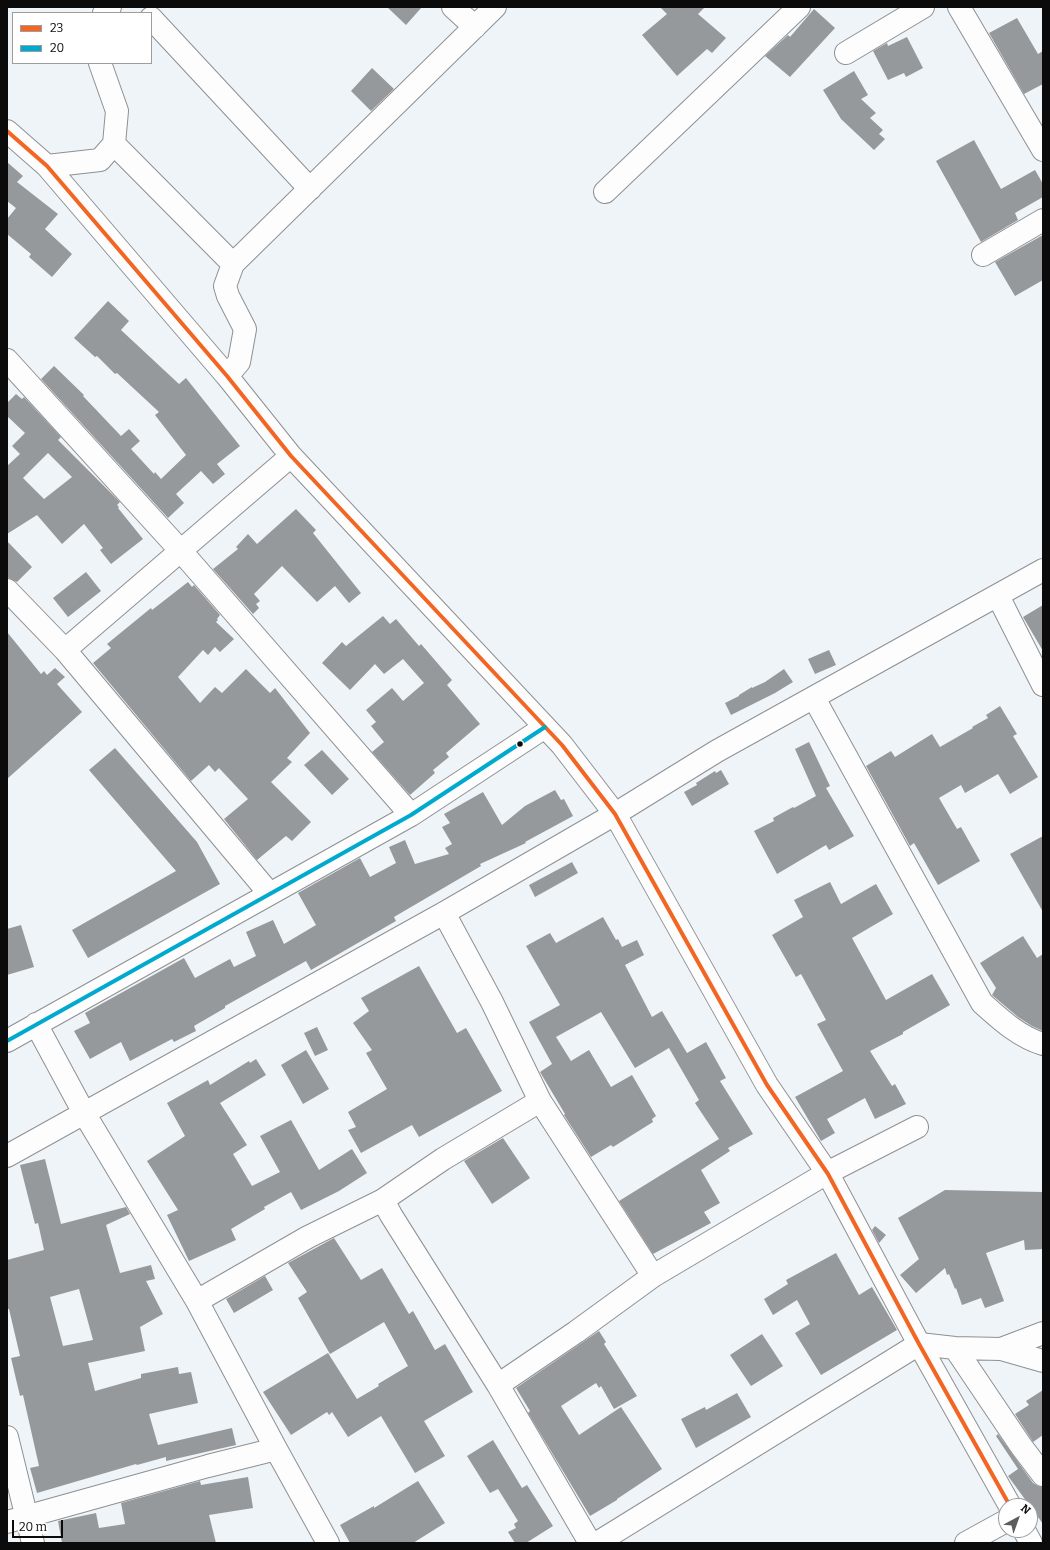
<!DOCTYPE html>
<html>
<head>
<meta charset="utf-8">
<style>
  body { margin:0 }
  #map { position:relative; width:1050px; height:1550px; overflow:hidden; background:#eff4f9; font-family:Bitter,serif }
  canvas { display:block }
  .frame { position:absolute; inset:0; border:8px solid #0b0b0b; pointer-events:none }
  .legend { position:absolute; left:12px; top:12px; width:140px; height:52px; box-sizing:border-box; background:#fff; border:1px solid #9d9d9d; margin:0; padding:5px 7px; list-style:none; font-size:12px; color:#0b0b0b }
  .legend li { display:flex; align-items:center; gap:8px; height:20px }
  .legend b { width:20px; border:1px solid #9d9d9d }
  .north { position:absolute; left:998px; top:1498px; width:40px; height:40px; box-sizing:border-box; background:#fff; border:1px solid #9d9d9d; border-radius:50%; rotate:41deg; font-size:11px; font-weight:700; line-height:16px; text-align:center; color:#0b0b0b }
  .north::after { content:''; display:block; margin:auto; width:14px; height:18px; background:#5b5d5e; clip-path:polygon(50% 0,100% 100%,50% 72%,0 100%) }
  .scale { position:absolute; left:12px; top:1520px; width:51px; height:18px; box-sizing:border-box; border:2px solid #0b0b0b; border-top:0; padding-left:5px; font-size:12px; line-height:14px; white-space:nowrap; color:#0b0b0b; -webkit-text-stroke:3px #fff; paint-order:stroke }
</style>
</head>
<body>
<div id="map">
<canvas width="1050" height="1550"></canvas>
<div class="frame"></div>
<ul class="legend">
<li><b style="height:5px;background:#f26522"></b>23</li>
<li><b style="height:5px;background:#00a9ce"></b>20</li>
</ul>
<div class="north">N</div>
<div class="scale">20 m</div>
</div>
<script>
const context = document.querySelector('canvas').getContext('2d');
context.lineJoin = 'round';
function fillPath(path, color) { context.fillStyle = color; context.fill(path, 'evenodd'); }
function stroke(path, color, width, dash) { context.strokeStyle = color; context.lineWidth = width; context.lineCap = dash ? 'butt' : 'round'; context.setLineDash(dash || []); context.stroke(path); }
fillPath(new Path2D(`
  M387,7h35l-16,18z
  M660,7h45l-7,7 28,24 -14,15 -5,-4 -30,27 -35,-41 25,-21z
  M814,9l21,19 -45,49 -25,-21 23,-21 2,2z
  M1017,18l21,36 5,-3v33l-19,10 -35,-61z
  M907,37l16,31 -17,9 -2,-4 -16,7 -15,-29 14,-8 1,3z
  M372,68l22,21 -23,22 -20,-20z
  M854,71l14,24 -7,4 15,14 -6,5 13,12 -4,4 6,5 -11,11 -33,-31 -18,-29z
  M974,140l27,49 34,-19 8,14v13l-28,16 3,7 -37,22 -45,-81z
  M7,162l16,14 -6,6 41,32 -13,15 27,25 -20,23 -23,-20 2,-3 -24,-20v-15l9,-11 -9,-7z
  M1043,235v45l-28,16 -20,-34z
  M108,301l21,20 -8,9 58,54 7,-6 54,68 -23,18 8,10 -12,10 -12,-13 -25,23 8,9 -16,15 -127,-139 13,-13 30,29 -1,1 38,40 8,-7 11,12 -9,8 23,25 1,-2 6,7 25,-24 -31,-40 4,-3 -42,-39 -2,1 -18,-18 -2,1 -21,-19z
  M16,394l6,5 2,-2 37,40 -3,3 62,62 -3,3 2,2 -1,1 25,31 -32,25 -11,-14 3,-2 -19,-24 -22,20 -25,-29 -30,19v-68l13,-12 -8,-8 13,-13 -18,-17v-13zM48,453l24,24 -28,22 -21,-21z
  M296,509l20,21 -3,3 48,60 -12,10 -14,-17 -18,16 -35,-36 -28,28 6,7 -4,3 3,4 -6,6 -40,-45 25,-20 -2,-2 12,-13 9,10z
  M7,541l25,26 -15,15 -10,-5z
  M86,572l15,19 -33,26 -15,-19z
  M188,582l4,5 2,-2 26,30 -3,4 1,1 -2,2 18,17 -14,13 -5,-5 -7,8 -5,-5 -25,27 22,26 15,-16 7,6 24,-24 24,24 5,-5 35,45 -23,25 5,4 -21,20 40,40 -19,19 -6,-5 -29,24 -33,-41 24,-20 -29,-31 -4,4 -6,-7 -18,16 -98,-118 18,-15 -4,-4 44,-36 1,2z
  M1043,605v46l-20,-34z
  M383,616l7,8 6,-5 23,27 2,-2 31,36 -5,5 33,39 -34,29 3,4 -16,13 2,3 -25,22 -38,-43 12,-10 -13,-16 5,-4 -10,-12 26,-22 11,13 21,-18 -21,-24 -19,15 -9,-10 -25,26 -28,-27 20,-21 4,4z
  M7,632l34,42 3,-3 3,4 8,-7 10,9 -8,7 25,28 -75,67z
  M829,650l7,15 -21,9 -7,-15z
  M784,669l9,13 -18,11 -44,22 -6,-12 14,-7v-1l13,-8v1l13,-6z
  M1000,706l17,28 -4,2 25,41 -28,17 -12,-20 -33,19 -4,-8 -22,13 18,31 4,-2 19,34 -42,24 -24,-42 -4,3 -44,-80 25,-15 4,6 37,-23 8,13 33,-19 -1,-1 16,-9 -2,-3z
  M809,742l21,44 -4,2 28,48 -25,14 -3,-5 -49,29 -23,-43 20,-10 -1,-3 20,-11 1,1 22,-12 -21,-47z
  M115,748l82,94 23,42 -132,74 -16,-28 104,-59 -87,-101z
  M322,750l27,29 -17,16 -28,-30z
  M721,770l8,14 -37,22 -8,-14 13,-7 -1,-2 19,-12 1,2z
  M555,790l6,10 3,-1 9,17 -48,26 1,1 -46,21 1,2 -87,51 2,4 -85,49 -5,-9 -81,45v2l-31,18 2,5 -22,11 -2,-3 -42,22 -9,-19 -31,17 -16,-28 16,-8 -5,-10 99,-55 11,20 35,-19 4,8 22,-11 -10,-24 27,-12 11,24 32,-19 -18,-32 62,-35 10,19 26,-14 -7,-16 16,-7 10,24 34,-10 -4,-6 7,-4 -10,-17 8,-4 -6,-9 39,-22 19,33 23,-19z
  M1043,836v76l-33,-58z
  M572,862l6,11 -43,24 -6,-12z
  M830,882l11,22 35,-20 17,30 -41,24 34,62 46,-26 18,31 -47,27v2l-33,17 22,35 3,-2 11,20 -31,15 -10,-21 -38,21 8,14 -14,8 -26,-44 48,-26 -26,-47 9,-4 -25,-46 -5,3 -24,-42 31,-18 -9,-17z
  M603,917l13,23 2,-1 4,8 15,-7 7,15 -19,10 27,52 10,-6 25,42 19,-11 20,36 -6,3 33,53 -25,14 2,3 -29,19 19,33 -16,9 7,11 -58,31 -34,-53 100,-62 -24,-36 4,-3 -30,-52 -34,20 -34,-56 -45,25 15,24 18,-11 22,37 21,-12 24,41 -4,3 1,3 -40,25 -2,-2 -20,12 -27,-42 1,-1 -25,-42 12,-8 -23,-42 31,-17 -34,-59 24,-13 6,10z
  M21,925l13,42 -27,8v-46z
  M1023,936l14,22 6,-4v77l-11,-5 -14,-9 -26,-22 4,-7 -16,-25z
  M419,966l38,67 9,-5 36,63 -83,46 -7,-12 -51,28 -13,-23 8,-3 -8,-15 39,-23 -21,-36 6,-3 -19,-27 16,-12 -8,-13z
  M317,1027l11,23 -13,6 -11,-23z
  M306,1050l23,39 -26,15 -22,-39z
  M256,1059l10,16 -46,28 27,42 -14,9 19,32 28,-14 -20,-36 31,-16 28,50 33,-21 15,24 -28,18 -38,19 -10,-18 -27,15 1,2 -34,20 5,11 -47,21 -22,-46 11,-5 -31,-49 38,-25 -18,-33 41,-23 2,5 39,-24 1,2z
  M503,1138l27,40 -38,26 -28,-43z
  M45,1159l16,65 65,-17 4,7 -24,11 14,48 31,-8 4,14 -9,2 17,33 -23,13 5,24 -57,12 7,28 46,-13v-4l37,-7 1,7 12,-2 7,31 -49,11 9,31 74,-17 4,17 -70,16v-4l-29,8 -1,-1 -99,29 -7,-25 9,-2 -16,-71 -3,1 -9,-38 9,-2 -11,-47h-2v-49l37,-10 -6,-27 -3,1 -15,-59zM79,1289l14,51 -30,6 -13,-49z
  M945,1190l98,2v57l-18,1 -1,-10 -38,13 18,48 -19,7 -4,-10 -19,7 -6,-17 -1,1 -6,-15 -2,1 -2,-7 -29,25 -16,-18 19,-16 -21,-41z
  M875,1226l11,9 -7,8 -7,-13z
  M334,1238l27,42 21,-12 27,46 4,-3 22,39 10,-6 28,48 -49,29 21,35 -30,17 -34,-57 -33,21 -16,-25 -3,3 -2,-3 -36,23 -28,-43 65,-39 29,46 22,-13 -1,-2 30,-18 -24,-44 -54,32 -32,-56 9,-6 -19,-29z
  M836,1253l23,42 13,-8 25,43 -76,45 -26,-42 15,-9 -13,-24 -24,15 -9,-16 24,-15 -2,-4z
  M265,1276l8,14 -39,23 -8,-14z
  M599,1331l7,11 -2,2 33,52 -23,13 -13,-23 -2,2 -3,-5 -35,23 18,29 42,-28 41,62 -45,30v1l-27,16 -62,-103 2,-2 -14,-23z
  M762,1334l21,32 -32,20 -21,-31z
  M1043,1390v45l-10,7 -18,-28 14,-9 -3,-4z
  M737,1393l14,24 -55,31 -15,-29 24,-12 1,3z
  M998,1434l35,49 5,3 5,1v37l-35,-48 10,-7 -22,-33z
  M493,1440l29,48 5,-3 26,41 -27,17h-11l-7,-11 8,-4 -2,-4 4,-3 -20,-32 -8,4 -23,-37z
  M248,1477l5,31 -44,7 7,28h-154l-4,-22 38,-8 3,15 26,-4 -4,-21 79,-22 1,4z
  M418,1481l27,42 -32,20h-63l-10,-18 34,-19v2z`), '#95999c');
const minor = new Path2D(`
  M453,7l22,20
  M959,7l84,143
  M104,13l6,-6
  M151,18l159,171
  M846,53l77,-46
  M7,131l40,35 180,210 64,80 271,289 53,69 152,271 61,89 91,170 91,162
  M114,144l119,120
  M47,166l53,-6 14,-16 3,-33 -17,-48
  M605,192l194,-185
  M983,255l60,-35
  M7,360l173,190 231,265
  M227,376l12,-14 6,-33 -17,-33 -3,-10 8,-22 262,-257
  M7,590l58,60 204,243
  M998,596l45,89
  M65,650l226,-194
  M814,698l168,305c18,16 37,34 61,41
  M444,913l48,89 48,99 113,175
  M36,1024l48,89 113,188 79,148 52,94
  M7,1041l404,-226 134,-88
  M7,1156l437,-243 171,-99 102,-63 326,-181
  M383,1200l8,15 107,170 92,158
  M197,1301l111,-64 75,-37 60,-41 97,-58
  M955,1348l66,98 22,29
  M1001,1349l42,-16
  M498,1385l78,-53 77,-56 174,-103 90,-46
  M7,1437l26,106
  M7,1522l201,-56 68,-17
  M1024,1530l7,13
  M597,1543l322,-199 36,4 46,1 42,12
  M966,1543l40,-22`);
stroke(minor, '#8e9092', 24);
stroke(minor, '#fdfdfe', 22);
stroke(new Path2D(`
  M7,131l40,35 180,210 64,80 271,289 53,69 152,271 61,89 91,170 91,162`), '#f26522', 4);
stroke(new Path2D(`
  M7,1041l404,-226 134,-88`), '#00a9ce', 4);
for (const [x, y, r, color] of [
  [520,744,3.5,"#0b0b0b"]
]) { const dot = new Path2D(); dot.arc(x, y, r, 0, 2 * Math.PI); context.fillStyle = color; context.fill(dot); stroke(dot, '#fff', 1.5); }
</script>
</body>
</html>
